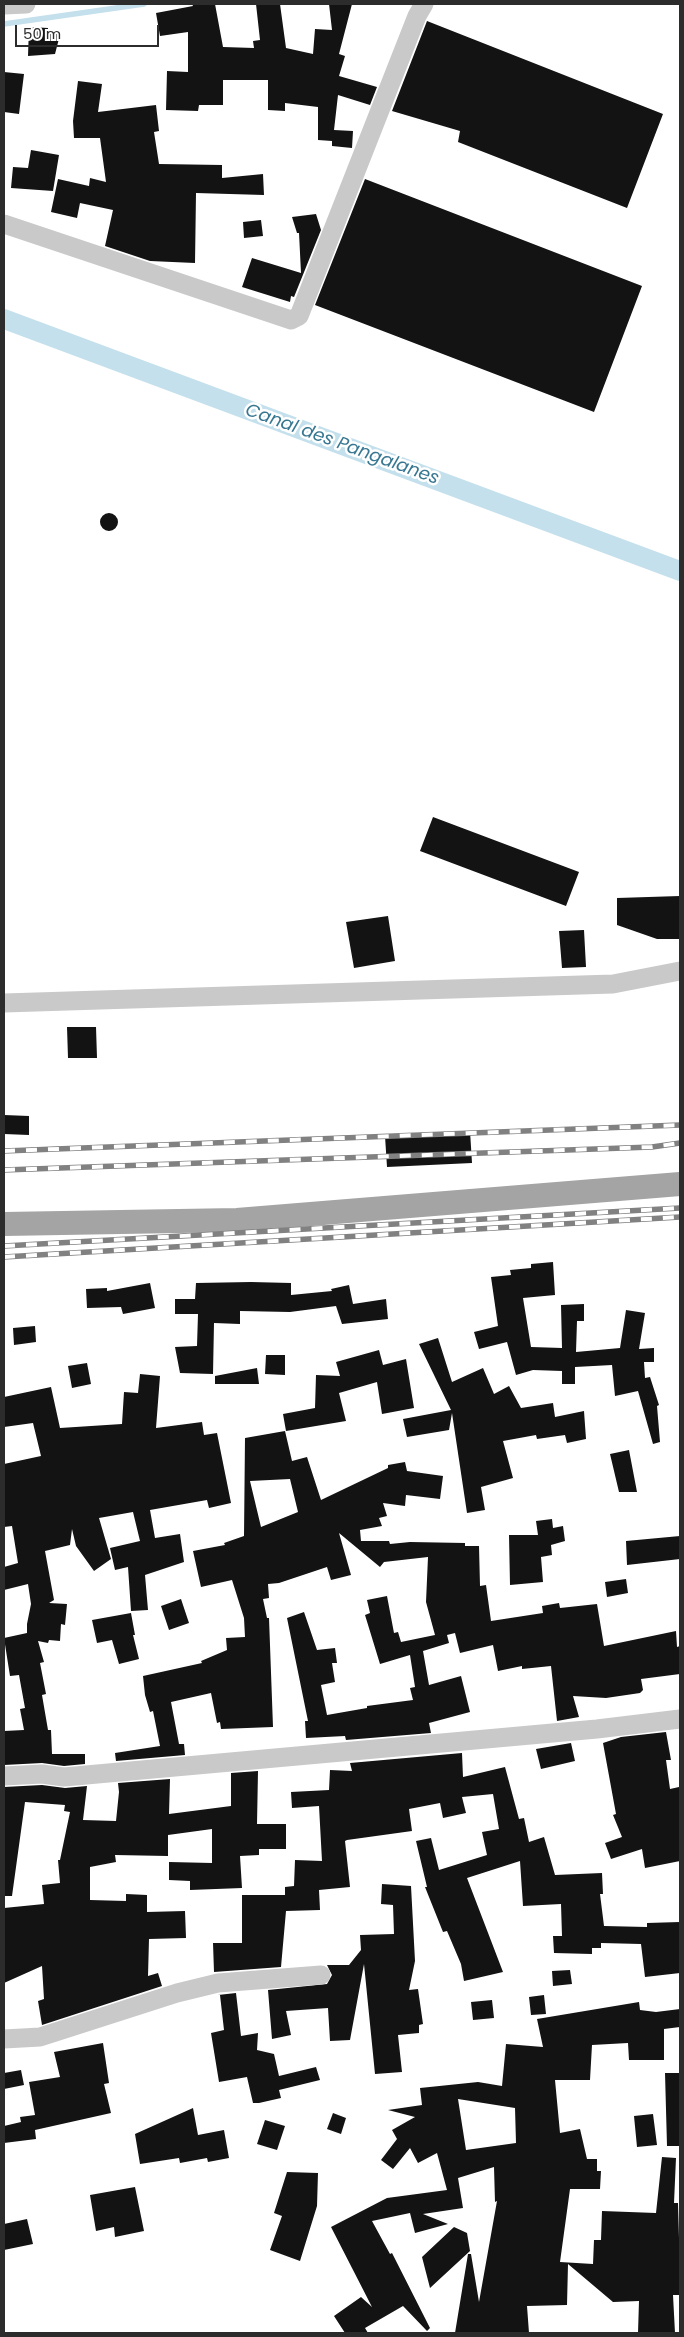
<!DOCTYPE html>
<html>
<head>
<meta charset="utf-8">
<style>
  body { margin:0 }
  #map { position:relative; width:684px; height:2337px; overflow:hidden; background:#fff; font-family:Poppins,sans-serif }
  canvas { display:block }
  .frame { position:absolute; inset:0; border:5px solid #2c2c2c; pointer-events:none }
  .scale { position:absolute; left:15px; top:25px; width:144px; height:22px; box-sizing:border-box; border:2px solid #2c2c2c; border-top:0; padding-left:6px; font-size:15px; line-height:18px; white-space:nowrap; color:#2c2c2c; -webkit-text-stroke:4px #fff; paint-order:stroke }
</style>
</head>
<body>
<div id="map">
<canvas width="684" height="2337"></canvas>
<div class="frame"></div>
<div class="scale">50 m</div>
</div>
<script>
const context = document.querySelector('canvas').getContext('2d');
context.lineJoin = 'round';
function stroke(path, color, width, dash) { context.strokeStyle = color; context.lineWidth = width; context.lineCap = dash ? 'butt' : 'round'; context.setLineDash(dash || []); context.stroke(path); }
function fillPath(path, color) { context.fillStyle = color; context.fill(path, 'evenodd'); }
function drawText(font, color, halo, rows, align = 'center') {
  context.font = font + ' Poppins,sans-serif'; context.lineWidth = 5; context.setLineDash([]); context.textBaseline = 'middle'; context.strokeStyle = halo; context.fillStyle = color; for (const [text, x, y, turn = 0] of rows) {
    context.save(); context.translate(x, y); context.rotate((+turn || 0) * Math.PI / 180); context.textAlign = isNaN(turn) ? turn : align; if (halo) context.strokeText(text, 0, 0); context.fillText(text, 0, 0); context.restore();
  }
}
stroke(new Path2D(`
  M4,24l140,-20`), '#c4e0ec', 5.5);
stroke(new Path2D(`
  M4,319l676,252`), '#c4e0ec', 20);
fillPath(new Path2D(`
  M192,4h23l8,43 31,1 -1,-7 7,-1 -4,-36h24l6,44 27,6 2,-25 17,1 -3,-26h23l-13,50 6,2 -6,20 38,11 -7,18 -32,-10 -4,35 19,1 -1,17 -20,-2v-5l-14,-1v-33l-33,-4v8l-17,-1v-30h-45v25h-24l-1,6 -32,-1 1,-39 21,1v-40l-28,4 -4,-23 37,-7z
  M427,21l236,93 -36,94 -169,-66 2,-11 -68,-20z
  M29,27l19,1v4l13,-1 -6,23 -27,2z
  M4,72l20,2 -5,40 -15,-2z
  M78,81l24,3 -4,28 58,-7 3,26 -5,1 5,32 63,1v13l41,-4 1,21 -68,-2 -1,70 -45,-2 -45,-15 8,-36 -33,-7 -3,15 -26,-6 7,-33 31,7 1,-8 16,4 -6,-44h-26l-1,-17z
  M31,150l28,5 -6,36 -42,-3 2,-21 15,1z
  M365,179l277,107 -48,126 -279,-107z
  M316,214l5,16 -27,67 -3,-1 -1,6 -48,-15 10,-29 49,15 -2,-40h-2l-5,-16z
  M261,220l2,16 -19,2 -1,-16z
  M100 522a9 9 0 1 1 18 0a9 9 0 1 1-18 0Z
  M433,817l146,55 -13,34 -146,-55z
  M680,896v43h-23l-40,-14v-27z
  M388,916l7,45 -41,7 -8,-46z
  M584,930l2,37 -24,1 -3,-37z
  M67,1027h29l1,31h-29z
  M4,1115l25,1v19l-25,-1z
  M470,1131l2,32 -85,4 -2,-31z
  M553,1262l2,33 -32,3 8,49 31,1 -1,-43 23,-1v17h-7l-1,31 44,-4 6,-38 19,3 -6,36 15,-1v14h-10l1,16 5,-1 9,28 -2,1 3,36 -7,2 -15,-53 -23,5 -3,-31 -37,2v17h-13v-13l-29,-1 -17,5 -9,-33 -28,7 -5,-17 24,-6 -7,-49 20,-2 -1,-5 21,-2v-4z
  M251,1282l40,1v12l41,-4 -1,-2 18,-4 4,19 33,-5 2,20 -46,5 -6,-18 -46,6 -50,-1v13l-26,-1 -1,51 -33,-1 -5,-26 22,-1 1,-32h-23v-15h20l1,-16z
  M150,1283l5,25 -32,6 -2,-7 -34,1 -1,-19 21,-1v3z
  M35,1326l1,16 -22,3 -1,-17z
  M438,1338l14,44 31,-14 11,26 15,-8 12,22 32,-5 2,14 29,-6 2,28 -19,4 -2,-8 -28,4 -1,-4 -33,6 10,37 -32,9 4,23 -18,3 -15,-100 -3,17 -42,7 -4,-18 48,-9 -32,-66z
  M379,1350l4,15 23,-6 8,49 -32,6 -5,-32 -38,11 7,28 -60,10 -3,-17 32,-6 1,-33 24,1 -4,-14z
  M266,1355h19v20l-20,-1z
  M87,1363l4,21 -19,4 -4,-22z
  M257,1368l2,16h-44v-8z
  M140,1374l20,2 -4,52 46,-6 2,13 13,-2 14,70 -22,5 -2,-8 -57,10 5,28 25,-4 4,28 -39,13 3,35 -17,1 -3,-44 -13,3 -5,-22 30,-7 -7,-29 -34,6 12,41 -17,12 -18,-25 -4,-17 -2,16 -25,6 9,49 -5,3 18,1 -2,21 -4,-1 -1,17 -11,-1 -1,3 -10,-2 6,21 -4,1 6,31 -4,1 6,35h3l1,24h33v10l-21,2 -22,-3 -38,2v-34l20,-1 -4,-21 5,-1 -6,-33 -9,1 -6,-38 23,-5v-9l4,-20 -3,-20 -24,6v-23l14,-4 -6,-37 -8,1v-63l37,-8 -8,-33 -29,4v-30l47,-10 9,41 62,-4 2,-32 14,1z
  M285,1431l7,30 15,-4 14,43 67,-32v-3l17,-3 2,9 36,5 -3,23 -34,-4 -1,11 -22,-3 4,13 -8,2 3,8 -22,4 1,11h28l1,3 20,-2 55,1v3h14l1,40 6,-1 5,36 52,-8 -1,-7 17,-3 1,5 37,-4 7,42 72,-15 1,16 3,-1v28l-39,5 2,11 -3,3 -34,5 -33,-2 6,21 -22,4 -6,-55 -29,3v-3l-24,5 -5,-26 -33,8 -5,-20 -8,2 2,8 -26,8 6,34 32,-9 9,36 -41,11 2,10 -85,7 -1,-4 -39,2 -1,-17h3l-21,-103 17,-6 13,38 18,-2 2,15h-5l3,19 -14,3 6,30 40,-7v-2l46,-6 -3,-12 5,-1 -5,-32 -30,9 -15,-49 5,-2 -3,-13 20,-4 7,37 4,-1 3,10 34,-7 -9,-33 2,-45 -44,5 -4,5 -41,-34 12,42 -20,5 -4,-13 -48,16 -11,1 1,14 -6,1 4,19h2l4,109 -52,2 -1,-7 -3,1 -6,-30 -40,9 8,42h5l1,11 -69,6 -1,-8 45,-7 -7,-35 -3,1 -5,-17 -2,-19 59,-13 -1,-2 26,-11 -1,-12 19,-1 -1,-19 -12,-38 -31,7 -8,-36 32,-6 -1,-2 20,-7 1,-98zM290,1479l8,33 -37,15 -11,-46z
  M629,1450l8,42h-18l-9,-38z
  M552,1519l1,9 10,-2 2,15 -14,4 1,10 -11,2 2,25 -33,3 -1,-50h29l-2,-14z
  M680,1536v23l-53,6 -1,-24z
  M626,1579l2,14 -21,4 -2,-15z
  M181,1599l8,24 -20,7 -8,-24z
  M131,1613l4,22h-2l6,24 -20,5 -7,-24 -15,3 -5,-23z
  M666,1732l5,28h-5l4,29 9,-2 1,10v64l-35,7 -3,-19 -31,10 -6,-16 17,-6 -9,-22 3,-1 -13,-71 18,-6z
  M571,1743l4,18 -34,8 -5,-20z
  M462,1753l1,24 42,-10 14,52 5,-1 5,24 15,-5 11,38 47,-2 1,21h-3l4,32 43,1v-4l33,-1v51l-35,4 -4,-33 -40,-1v5h-9v6l-38,-1 -1,-17h9l-1,-32 -38,2 -3,-45 -53,17 36,94 -39,9 -3,-17 -14,-33 -4,1 -18,-45h2l-11,-46 15,-3 8,32 48,-15 -5,-23 17,-3 -6,-35 -31,3 4,16 -23,5 -3,-15 -31,6 3,22 -65,9 -2,1 5,46 -31,3 1,20 -34,1 -5,56 -67,5 -1,-29h29v-48h43v-8l9,-1 1,-26 27,1 -3,-55 -27,2 -1,-16 38,-2 1,-20 22,1 -2,-8z
  M258,1771l-1,53h29v25h-27v6l-19,1 2,32 -52,2v-9l-21,-1v-18l43,1v-34l-44,6v21l-53,-1 1,7 -26,5v33l36,1v-7l21,1v17l38,-1 1,27 -37,1 -1,37 10,-3 4,13 -120,39 -4,-24 6,-2 -2,-33 -38,17v-75l40,-4 -2,-19 18,-2 -2,-23h2l10,-48 -6,-1 1,-6 -40,-3 -13,94h-8v-109l38,-2 23,3 22,-2 -4,34 33,1 3,-29 -1,-9 52,-4 -1,35 62,-8v-33z
  M382,1884l29,2 4,75 -6,29 9,-1 5,35 -4,1v8l-21,2 4,37 -27,2 -11,-110 -14,76 -20,1 -2,-33 -42,3 5,24 -19,4 -4,-49 59,-6 5,-9 -5,-10h22l12,-15 -1,-15 34,-1 -1,-29 -12,-1z
  M570,1970l2,14 -19,2 -1,-15z
  M236,1993l5,43 17,-3 -1,17 17,4 5,22 37,-9 4,13 -41,10 2,8 -22,5h-6l-6,-26 -28,5 -8,-49 13,-3 -4,-35h-2z
  M544,1995l2,19 -15,1 -2,-18z
  M492,2000l2,18 -21,2 -2,-18z
  M639,2002l1,8 16,2 24,-3v18l-16,2v31h-35l-1,-17 -36,2 -2,35h-35l5,53 20,-4 7,30h10v12h4l-1,18h-30l-10,73 33,2 1,-24h7l1,-29 54,2 6,-56 14,1 -2,45h4l2,70 -1,22h-6l2,38h-37l1,-32 -26,1 -45,-38 -1,41 -40,1 2,27h-74l13,-79h3l8,48 18,-101 -2,1 -1,-35 -36,11 5,30 -40,6 25,10 -33,9 -5,-20 -38,8 18,33 2,-1 38,75 -3,3 -24,-25 -38,22 3,5h-23l-11,-17 27,-19 11,10 -41,-80 56,-29 60,-8 -10,-37 -19,10 -8,-15 -17,21 -12,-9 16,-21 -5,-9 23,-13 -27,-7 34,-5 -2,-17 58,-6 24,4 4,-42 37,3 -6,-28zM458,2099l57,9 1,35 -50,7z
  M103,2043l6,40 -5,1 7,29 -76,17 1,9 -32,4v-17l17,-4 -1,-5 15,-2 -6,-33 31,-5 -6,-25z
  M21,2070l3,15 -20,4v-16z
  M665,2073h15v73h-13z
  M193,2108l5,27 26,-5 5,28 -21,4 -1,-4 -27,5 -1,-5 -39,6 -5,-30z
  M333,2113l13,5 -5,16 -14,-5z
  M653,2114l4,31 -20,2 -3,-31z
  M265,2120l20,6 -8,24 -20,-6z
  M287,2172l31,1 -1,33 -17,55 -30,-11 12,-34 -8,-3z
  M135,2187l9,44 -29,6 -1,-10 -18,4 -6,-36z
  M27,2219l6,25 -29,6v-26z
  M454,2227l13,6 3,18 -40,37 -8,-31z`), '#131313');
stroke(new Path2D(`
  M4,5l22,-1
  M4,224l287,96 8,-4 118,-300 7,-12
  M4,1003l609,-19 67,-13
  M4,1776l38,-2 22,3 533,-48 83,-10
  M4,2039l36,-2 137,-44 41,-10 103,-8`), '#c9c9c9', 19);
stroke(new Path2D(`
  M4,1224l233,-4 443,-36`), '#a4a4a4', 24);
const rail = new Path2D(`
  M4,1151l676,-26
  M4,1170l648,-23 28,-4
  M4,1246l676,-38
  M4,1257l676,-40`);
stroke(rail, '#818181', 5.5);
stroke(rail, '#fff', 4, [11]);
drawText('italic 18px', '#387791', '#fff', [
  ["Canal des Pangalanes",342,445,20]
]);
</script>
</body>
</html>
